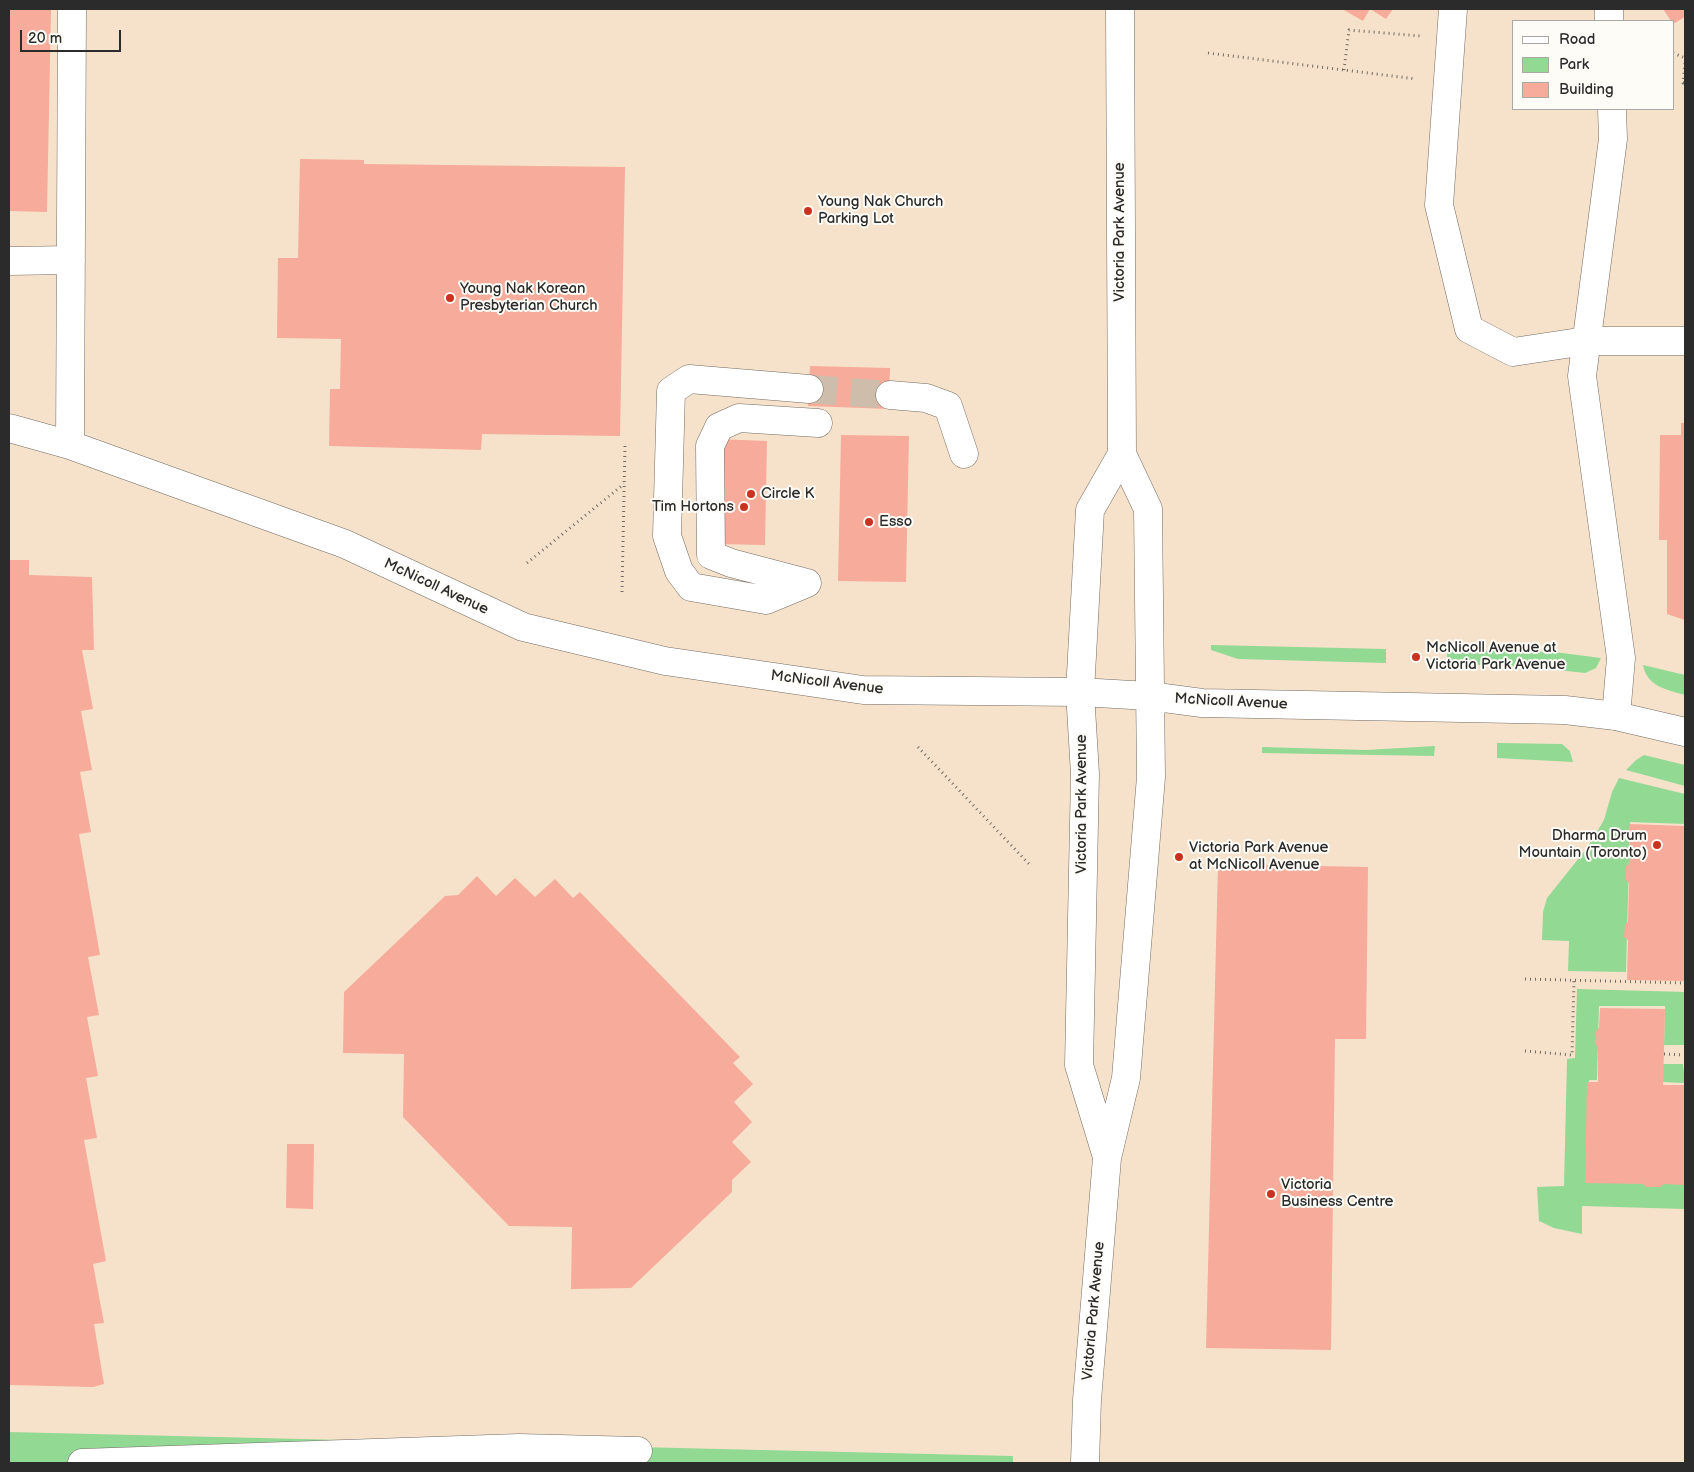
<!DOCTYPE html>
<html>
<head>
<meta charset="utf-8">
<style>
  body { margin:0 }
  #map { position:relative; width:1694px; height:1472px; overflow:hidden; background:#f6e2ca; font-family:"Balsamiq Sans",sans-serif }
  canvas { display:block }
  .frame { position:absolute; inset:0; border:10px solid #2b2b2b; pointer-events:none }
  .legend { position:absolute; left:1512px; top:20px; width:162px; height:90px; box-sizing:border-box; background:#fdfcf7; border:1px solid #a9a8a5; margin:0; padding:6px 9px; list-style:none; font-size:15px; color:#2b2b2b }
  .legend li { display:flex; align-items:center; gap:10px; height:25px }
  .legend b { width:25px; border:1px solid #a9a8a5 }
  .scale { position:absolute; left:20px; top:30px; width:101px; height:22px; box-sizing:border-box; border:2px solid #2b2b2b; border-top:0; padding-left:6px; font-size:15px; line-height:18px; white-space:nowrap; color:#2b2b2b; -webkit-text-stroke:4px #fdfcf7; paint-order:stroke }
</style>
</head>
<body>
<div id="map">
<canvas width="1694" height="1472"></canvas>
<div class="frame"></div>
<ul class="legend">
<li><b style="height:6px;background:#fff"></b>Road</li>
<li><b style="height:14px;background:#92d994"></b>Park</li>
<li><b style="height:14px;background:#f7ab9b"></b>Building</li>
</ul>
<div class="scale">20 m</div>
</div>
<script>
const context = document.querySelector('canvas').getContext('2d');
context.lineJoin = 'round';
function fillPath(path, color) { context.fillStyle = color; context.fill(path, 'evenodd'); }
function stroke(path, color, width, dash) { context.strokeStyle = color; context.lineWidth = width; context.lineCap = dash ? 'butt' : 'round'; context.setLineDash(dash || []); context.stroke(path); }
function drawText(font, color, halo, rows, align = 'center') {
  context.font = font + ' "Balsamiq Sans",sans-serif'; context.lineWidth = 4; context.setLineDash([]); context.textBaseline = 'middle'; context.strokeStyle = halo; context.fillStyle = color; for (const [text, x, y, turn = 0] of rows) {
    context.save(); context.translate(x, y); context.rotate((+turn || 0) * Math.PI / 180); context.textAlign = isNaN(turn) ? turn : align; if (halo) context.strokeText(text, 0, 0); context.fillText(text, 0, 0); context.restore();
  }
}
fillPath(new Path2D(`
  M1211,645l175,4v14l-148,-4 -27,-9z
  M1447,650l107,2 47,6 -5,10 -11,5 -63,-7 -75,-2z
  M1643,665l42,10v20c-17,-5 -38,-8 -42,-30z
  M1497,743l65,1 8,7 3,11 -76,-4z
  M1435,746l-1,10 -172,-3v-6l104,3z
  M1644,755l41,10v21l-59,-16 10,-10z
  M1619,778l66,16v30l-55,-2 -4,150 -58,-1 1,-30 -27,-1 1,-28 4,-14 40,-50 17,-28 8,-28z
  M1577,989l108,3 -1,53h-20l1,-39h-66l-2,74h-8l-2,99 97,2 1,-21v49l-103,-3v28l-28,-6 -15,-7 -2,-34 27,-1 3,-127 8,-1z
  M1663,1064h20l2,19 -22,-1z
  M9,1432l1004,24v7h-1004z`), '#92d994');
fillPath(new Path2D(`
  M9,9h42l-4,203 -38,-1z
  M1342,9h51l-7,10 -16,-10 -7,12z
  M1663,9h22v8l-12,7z
  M300,159l64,1v4l261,3 -5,269 -138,-2 -1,16 -152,-4 1,-57h10l1,-50 -64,-1 1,-80h20z
  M810,366l80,2 -1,41 -81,-3z
  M1681,423h4v197l-18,-6v-74h-8l1,-105h21z
  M841,435l68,1 -3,146 -68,-1z
  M717,439l50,2 -2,104 -51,-1z
  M9,560h20v15l63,2 2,73h-12l11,59 -12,2 11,59 -12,2 11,60 -12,2 21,121 -12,2 11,58 -12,2 11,59 -12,2 11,60 -13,2 22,121 -13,3 11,59 -10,1 10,60 -11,3 -84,-2z
  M1630,824l55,2v155l-58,-1 1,-40 -4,-3 1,-13 3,-2 1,-39 -4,-4 1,-13 3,-2z
  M1218,864l150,3 -2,172h-31l-4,311 -125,-2z
  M477,876l19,20 19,-18 20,19 20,-18 18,19 7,-6 160,165 -7,6 20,21 -19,18 18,20 -20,20 19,20 -19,18v12l-101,96 -60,1 1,-62 -63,-1 -106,-109 1,-63 -61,-1 1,-61 101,-96 13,-1z
  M1600,1008l65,1 -2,76h22v100l-21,-1 -4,3h-14l-3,-3 -58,-1 2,-101h11v-34l-3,-5 1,-12 3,-3z
  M287,1144h27l-1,65 -27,-1z`), '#f7ab9b');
stroke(new Path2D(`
  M809,389l81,6`), '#cdbdaa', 28, [28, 14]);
const minor = new Path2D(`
  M1453,9l-14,196 30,124 44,23 73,-11h99
  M1609,9v12
  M1612,109l1,30 -31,237 39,282 -5,58
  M9,261l62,-1
  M890,395l36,3 22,8 16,48
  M9,428l61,17 275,99 178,83 142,34 198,29 217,2
  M70,445l2,-436
  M807,583l-41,17 -75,-13 -12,-16 -12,-35 4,-145 18,-12 120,10
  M807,583l-76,-20 -20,-8 -1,-109 9,-19 20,-9 79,5
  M82,1463l437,-15 119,3`);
const major = new Path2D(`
  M1080,692l69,4 53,7 363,7 51,6 69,16
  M1107,1157l-28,-92 6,-291 -5,-82 10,-182 32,-56
  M1085,1463l2,-63 20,-242 19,-80 25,-301 -3,-268 -26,-55 -2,-445`);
stroke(minor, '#726b63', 29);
stroke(major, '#726b63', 29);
stroke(new Path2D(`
  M1208,53l208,26
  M1673,53l12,5
  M1685,63l-2,20h2
  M1344,70l5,-40 71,6
  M527,563l97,-79
  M622,592l3,-146
  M918,747l111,117
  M1525,979l160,4
  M1525,1051l47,4 2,-75
  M1664,1054l21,1`), '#726b63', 3, [1, 4]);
stroke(minor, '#fff', 28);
stroke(major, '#fff', 28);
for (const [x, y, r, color] of [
  [808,211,5,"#c8321e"],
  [450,298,5,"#c8321e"],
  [751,494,5,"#c8321e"],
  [744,507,5,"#c8321e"],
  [869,522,5,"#c8321e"],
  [1416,657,5,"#c8321e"],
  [1657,845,5,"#c8321e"],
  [1179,857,5,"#c8321e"],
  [1271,1194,5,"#c8321e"]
]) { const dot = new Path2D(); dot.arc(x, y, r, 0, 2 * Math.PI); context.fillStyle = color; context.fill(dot); stroke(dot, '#fdfcf7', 2); }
drawText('15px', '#2b2b2b', '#fdfcf7', [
  ["Young Nak Church",818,202],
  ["Parking Lot",818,219],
  ["Young Nak Korean",460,289],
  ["Presbyterian Church",460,306],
  ["Circle K",761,494],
  ["Tim Hortons",734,507,"right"],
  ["Esso",879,522],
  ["McNicoll Avenue at",1426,648],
  ["Victoria Park Avenue",1426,665],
  ["Dharma Drum",1647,836,"right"],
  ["Mountain (Toronto)",1647,853,"right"],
  ["Victoria Park Avenue",1189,848],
  ["at McNicoll Avenue",1189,865],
  ["Victoria",1281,1185],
  ["Business Centre",1281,1202]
], 'left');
drawText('15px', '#2b2b2b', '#fdfcf7', [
  ["Victoria Park Avenue",1120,232,-90],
  ["McNicoll Avenue",436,587,25],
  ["McNicoll Avenue",827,683,7],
  ["McNicoll Avenue",1231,702,3],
  ["Victoria Park Avenue",1082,804,-90],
  ["Victoria Park Avenue",1094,1311,-85]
]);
</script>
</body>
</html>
